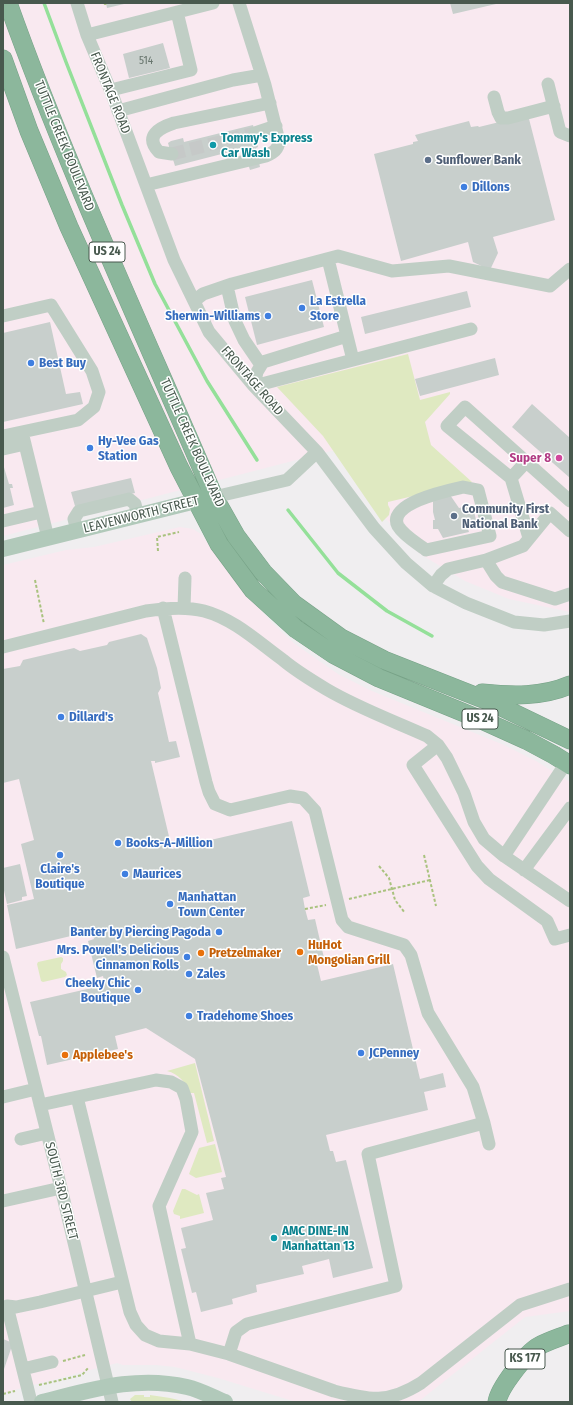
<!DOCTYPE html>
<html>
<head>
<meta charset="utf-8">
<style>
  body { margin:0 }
  #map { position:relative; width:573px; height:1405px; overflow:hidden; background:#f0eef0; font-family:"Fira Sans Condensed",sans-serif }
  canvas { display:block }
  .frame { position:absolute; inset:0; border:4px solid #48594e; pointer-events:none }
</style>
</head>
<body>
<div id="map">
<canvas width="573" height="1405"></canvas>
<div class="frame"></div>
</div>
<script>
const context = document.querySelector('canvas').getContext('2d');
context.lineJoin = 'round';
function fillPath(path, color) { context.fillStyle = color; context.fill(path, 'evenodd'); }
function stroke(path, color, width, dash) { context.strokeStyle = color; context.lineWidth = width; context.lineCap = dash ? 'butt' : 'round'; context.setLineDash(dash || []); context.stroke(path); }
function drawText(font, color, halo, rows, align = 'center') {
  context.font = font + ' "Fira Sans Condensed",sans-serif'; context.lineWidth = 3; context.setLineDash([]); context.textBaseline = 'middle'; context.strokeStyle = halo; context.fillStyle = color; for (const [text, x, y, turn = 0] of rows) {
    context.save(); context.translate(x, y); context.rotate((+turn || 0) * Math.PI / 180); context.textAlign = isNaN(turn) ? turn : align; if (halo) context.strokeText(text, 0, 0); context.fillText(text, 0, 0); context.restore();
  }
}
fillPath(new Path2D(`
  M3,3h567v609l-61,-13 -44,-18 -45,-27 -38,-39 -47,-65 -332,86z
  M180,527l13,2 8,5 24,34 23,28 25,28 22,20 43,30 34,17 132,54 32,16 34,21v529l-45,6 -107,85h-122l-78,-24 -43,-11 -19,-2h-33l-6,-2 -114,30v-828l63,-15 28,-3z`), '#f9e9f0');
fillPath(new Path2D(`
  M408,354l12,46 30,-8v2l-25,28 6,23 41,37 -84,20v3l2,4 -1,6 -7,7 -59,-86 -46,-49z
  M61,957l2,1v3l-2,3v5l5,3 1,3 -2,2 -22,5 -2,-1 -4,-17 1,-2z
  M195,1063l19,78 -7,2 -13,-50h-4c-5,-11 -11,-19 -23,-22z
  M215,1144l7,28 -26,6 -7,-4 10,-26z
  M182,1189h3l12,6 2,-1 5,19 -24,6v-3l-6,-2 -1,-3z
  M135,1395h9v2h6v-2l20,3 17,4h-55l-2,-3z`), '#dfe9c1');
stroke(new Path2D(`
  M44,3l22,59 56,143 33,79 52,97 50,79
  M288,510l50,63 49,38 45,25`), '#94e099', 3.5);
fillPath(new Path2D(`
  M106,3h18v1l-17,4z
  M450,3h46v1l-43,10z
  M163,43l7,25 -41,10 -6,-24z
  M528,115l27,105 -62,17 5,16 -8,17 -17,-8 -5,-20 -67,19 -27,-107 39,-10v-2l5,-1 -3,-6 19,-5 35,-9 2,6 7,-1 1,1z
  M253,125l5,22 -2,1 4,19 -10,3 -6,-19h-3v-2l-66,17 -7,-23 3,-2 12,-3 1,4z
  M312,280l12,47 -67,18 -12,-48z
  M467,291l4,16 -106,27 -4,-17z
  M50,322l16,72 14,-2 3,12 -80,18v-89z
  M495,358l4,17 -79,21 -5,-17z
  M532,404l38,34v40l-58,-51z
  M3,464l6,20h3l1,4h-3l4,17 -11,3z
  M131,478l4,15 -60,13 -4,-14z
  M448,492l11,16 13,-3 5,18 -9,6 1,3 -26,6 -5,-9h-5v-9h2l-2,-8v-10l2,-7z
  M141,634l6,4 10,30 4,20 -3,5 11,49 7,-1 4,16 -25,6v-2h-4l21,88 120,-28 18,75 -7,2 2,11 3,11 7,-1 9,39 -8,2 5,21 72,-17 27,115 23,-6 3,14 -22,5 4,18 -102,25 4,16h3l3,11 10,-2 27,108 -40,10 -4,-19 -27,7 2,8 -48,11 1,7 -25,7 1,5 -32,8 -5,-20 -4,1 -11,-44 5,-1 -5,-20 32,-8 -7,-27 18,-4 -3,-11 5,-1 -31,-118 -49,-31 -31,8 3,13 -71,16 -6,-29h-2l-9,-34 75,-17 -2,-9 -6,2 -9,-37 6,-2 -2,-8 -76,18 -9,-44 27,-6 -13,-55 13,-4 -15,-61 -16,4v-114l17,-3 3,-6 51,-12 6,3 27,-6 2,-3z
  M20,864l7,32 -5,1v3l-15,4 -4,-18v-18z
  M3,1339l10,4 -10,29z`), '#c8cfcc');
stroke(new Path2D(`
  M172,154l83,-21`), '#c6c9c8', 13, [13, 6]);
const highway = new Path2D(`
  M8,3c60,168 136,330 206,494l22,39 27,36 31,32 47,34 43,22 109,43 77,37
  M3,59l26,72 40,96 110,240 40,77 34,46 43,39 37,25 46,24 105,43 42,19 28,15 16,10
  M482,693c30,3 60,4 88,-8
  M497,1402c2,-14 29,-49 42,-56 9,-5 19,-8 29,-12h2`);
stroke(highway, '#77a287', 19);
stroke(new Path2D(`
  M104,3l1,1 2,-1
  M158,551l-1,-14 22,-5
  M35,580l9,44
  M424,855l12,51
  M379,866l10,12 6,22 10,13
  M349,899l81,-19
  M305,909l21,-4
  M63,1361l22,-6
  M39,1385l43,-10 6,-7
  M3,1394l12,-3`), '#a9c27e', 2, [3, 2]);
stroke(new Path2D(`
  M77,3l10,32 25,59 62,166 35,72 45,54 63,66 57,76 32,35 27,23 33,17 48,19 30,3 26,-4
  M87,35l126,-32
  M548,84l12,48 10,4
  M111,90l80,-20 -14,-58
  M494,97l4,15 3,6h7l46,-12
  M118,111l115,-31 29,-5
  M255,133l21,-7
  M172,154l-13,-2c-15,-16 0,-24 15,-29l96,-20
  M146,185l120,-29c8,-4 12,-6 13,-15l-14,-56 -26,-82
  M328,259l25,101
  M227,286l8,35 9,19 17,25
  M194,301l9,-7 29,-10 106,-28 54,15 57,-5 101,20 20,-17
  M3,316l48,-11 41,66 7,21 -5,15 -16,13 -75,16
  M347,336l-84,26 -6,10 -3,14 217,-57
  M22,432l26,106
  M3,449l22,-5
  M527,461l-16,17 18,60
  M511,478l-64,-52 18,-19 105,94
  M463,487l15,3 12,46 -64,14c-9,-7 -22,-14 -28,-24 -12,-23 52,-36 65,-39z
  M214,497l73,-17 30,-28
  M3,521l38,-9
  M77,531l-3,-12 5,-8 50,-12 6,5 3,12
  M486,560l10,16 6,6 53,17 15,-5
  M433,586l8,-11 7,-6 38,-9 37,-14 27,-33 20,18
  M163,608l43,174 3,10 6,12 15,6 60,-14 13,2 12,13 27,109 6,7 56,18 7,10 17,58 45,74 11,36 -116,31 28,132 -149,38 -11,8 -7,22
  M184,608l1,-30
  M3,647l143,-36c19,-3 39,-5 58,0 30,8 54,31 79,49 13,11 28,20 43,29 32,19 68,32 101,47l11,9 9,13 17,35 10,29 10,17 20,17 66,45
  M438,745l-25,20 64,101 12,13 58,42 8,18 15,-4
  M504,856l62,-93
  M524,870l46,-62
  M3,957l58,231 51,214
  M3,1097l33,-8
  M77,1097l53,215 6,13 9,10 14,6 31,3 39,10 105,37c36,9 54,13 87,-8l99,-78 50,-16
  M40,1105l116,-25 15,2 11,6 4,11 6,33 -33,74 31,138
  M484,1123l5,21
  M21,1139l26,-6
  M3,1201l58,-13
  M23,1369l29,-7
  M31,1402l-24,-96 9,1 24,-5 82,-20`), '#c0cec5', 13);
stroke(new Path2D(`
  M3,549l205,-51
  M42,1402c49,-12 94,-27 145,-15 13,3 26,10 38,15`), '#b1c9ba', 16);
stroke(highway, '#8cb79c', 18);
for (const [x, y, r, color] of [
  [213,145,4,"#0f9aa8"],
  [428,160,4,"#5c6f8a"],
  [464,187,4,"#3f7fe0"],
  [302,308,4,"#3f7fe0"],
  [268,316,4,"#3f7fe0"],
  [31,363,4,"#3f7fe0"],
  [90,448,4,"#3f7fe0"],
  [559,458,4,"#d1479c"],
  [454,516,4,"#5c6f8a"],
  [61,717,4,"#3f7fe0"],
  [118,843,4,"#3f7fe0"],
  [60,855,4,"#3f7fe0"],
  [125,874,4,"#3f7fe0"],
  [170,904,4,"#3f7fe0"],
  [219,932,4,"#3f7fe0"],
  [300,952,4,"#e8710a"],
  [201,953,4,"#e8710a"],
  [187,957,4,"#3f7fe0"],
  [189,974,4,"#3f7fe0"],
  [138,990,4,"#3f7fe0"],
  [189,1016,4,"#3f7fe0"],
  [361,1053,4,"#3f7fe0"],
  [65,1055,4,"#e8710a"],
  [274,1238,4,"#0f9aa8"]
]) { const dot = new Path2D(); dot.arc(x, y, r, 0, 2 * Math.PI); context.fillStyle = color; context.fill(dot); stroke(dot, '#fff', 1.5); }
drawText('11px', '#68766e', null, [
  ["514",146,61]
]);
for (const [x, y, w] of [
  [107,252,36],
  [480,719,36],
  [525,1359,40]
]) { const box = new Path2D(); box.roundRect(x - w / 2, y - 10, w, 20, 3); context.fillStyle = '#fff'; context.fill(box); stroke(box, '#48594e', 1); }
drawText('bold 12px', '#48594e', null, [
  ["US 24",107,252],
  ["US 24",480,719],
  ["KS 177",525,1359]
]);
drawText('13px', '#48594e', '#fff', [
  ["FRONTAGE ROAD",110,93,68],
  ["TUTTLE CREEK BOULEVARD",64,146,68],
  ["FRONTAGE ROAD",252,381,49],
  ["TUTTLE CREEK BOULEVARD",192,443,66],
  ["LEAVENWORTH STREET",141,515,-14],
  ["SOUTH 3RD STREET",61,1191,76]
]);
drawText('bold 13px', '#0d838f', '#fff', [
  ["Tommy's Express",221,138],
  ["Car Wash",221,153],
  ["AMC DINE-IN",282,1231],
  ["Manhattan 13",282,1246]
], 'left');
drawText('bold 13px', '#4e5e75', '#fff', [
  ["Sunflower Bank",436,160],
  ["Community First",462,509],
  ["National Bank",462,524]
], 'left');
drawText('bold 13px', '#366cbe', '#fff', [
  ["Dillons",472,187],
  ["La Estrella",310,301],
  ["Store",310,316],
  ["Sherwin-Williams",260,316,"right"],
  ["Best Buy",39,363],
  ["Hy-Vee Gas",98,441],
  ["Station",98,456],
  ["Dillard's",69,717],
  ["Books-A-Million",126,843],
  ["Claire's",60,869,"center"],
  ["Boutique",60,884,"center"],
  ["Maurices",133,874],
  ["Manhattan",178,897],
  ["Town Center",178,912],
  ["Banter by Piercing Pagoda",211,932,"right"],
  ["Mrs. Powell's Delicious",179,950,"right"],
  ["Cinnamon Rolls",179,965,"right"],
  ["Zales",197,974],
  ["Cheeky Chic",130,983,"right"],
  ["Boutique",130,998,"right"],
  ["Tradehome Shoes",197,1016],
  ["JCPenney",369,1053]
], 'left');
drawText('bold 13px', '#b23c85', '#fff', [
  ["Super 8",551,458]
], 'right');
drawText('bold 13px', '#c56008', '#fff', [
  ["HuHot",308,945],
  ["Mongolian Grill",308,960],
  ["Pretzelmaker",209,953],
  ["Applebee's",73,1055]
], 'left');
</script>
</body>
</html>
